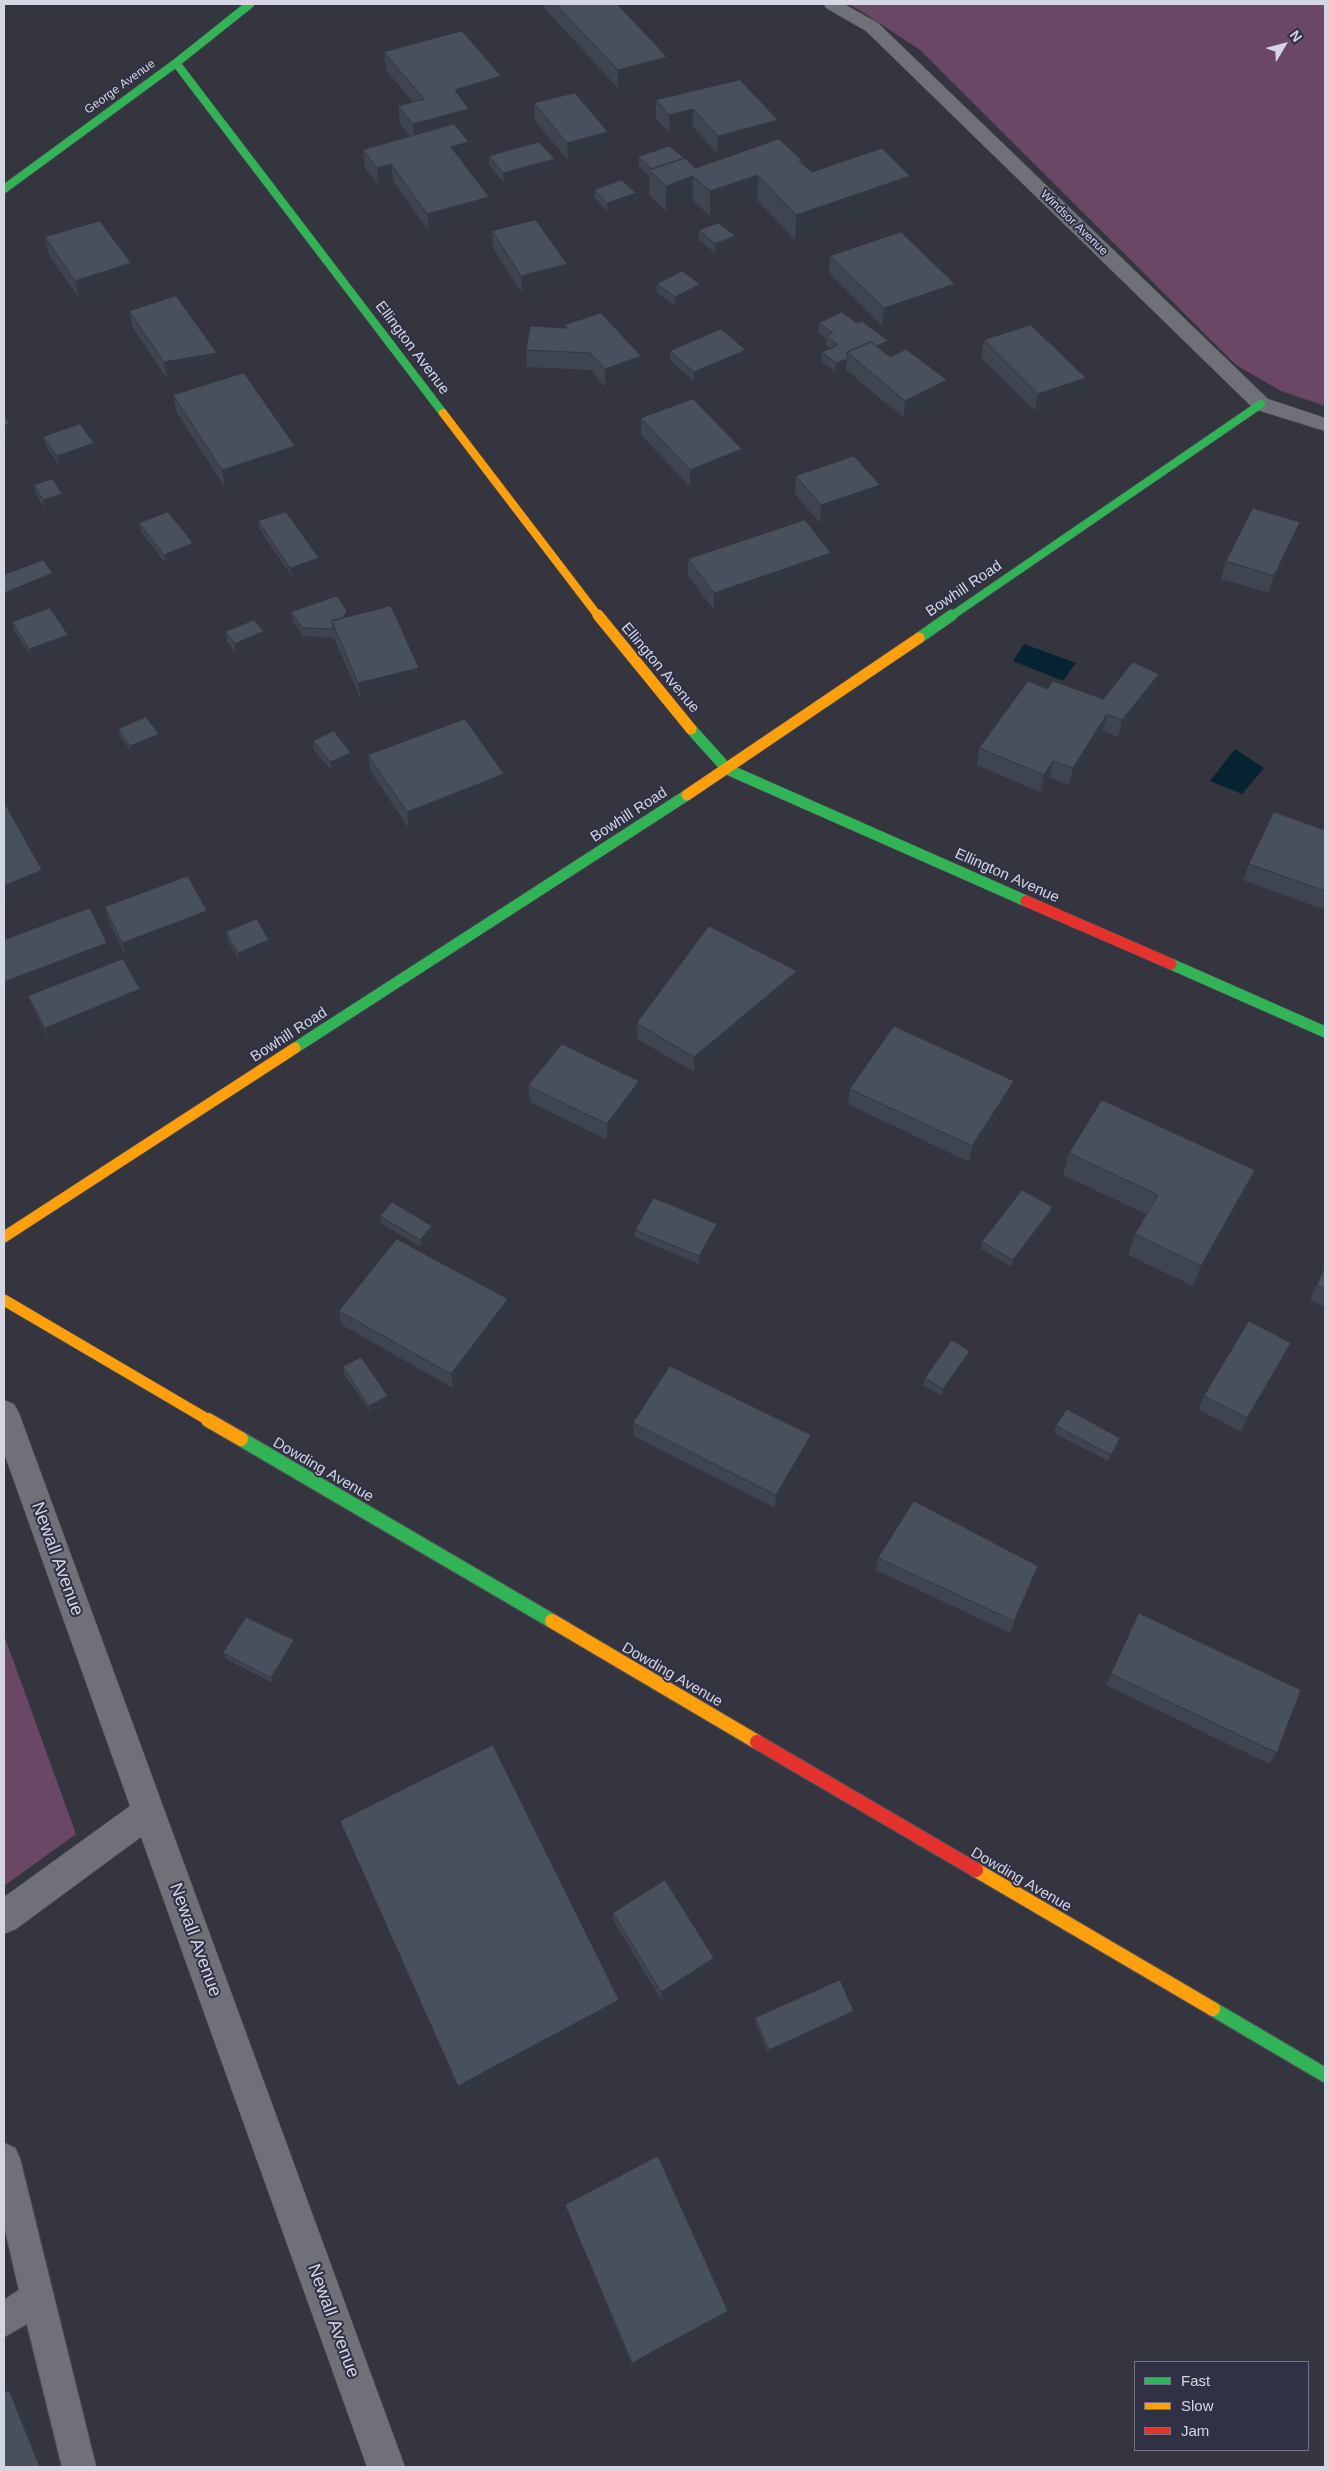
<!DOCTYPE html>
<html>
<head>
<meta charset="utf-8">
<style>
  body { margin:0 }
  #map { position:relative; width:1329px; height:2471px; overflow:hidden; background:#353540; font-family:Arial,sans-serif }
  canvas { display:block }
  .frame { position:absolute; inset:0; border:5px solid #d5d6e4; pointer-events:none }
  .legend { position:absolute; left:1134px; top:2361px; width:175px; height:90px; box-sizing:border-box; background:#303145; border:1px solid #727385; margin:0; padding:6px 9px; list-style:none; font-size:15px; color:#d5d6e4 }
  .legend li { display:flex; align-items:center; gap:10px; height:25px }
  .legend b { width:25px; border:1px solid #727385 }
  .north { position:absolute; left:1259px; top:20px; width:50px; height:50px; -webkit-text-stroke:4px #303145; paint-order:stroke; rotate:53deg; font-size:14px; font-weight:700; line-height:20px; text-align:center; color:#d5d6e4 }
  .north::after { content:''; display:block; margin:auto; width:18px; height:22px; background:#d5d6e4; clip-path:polygon(50% 0,100% 100%,50% 72%,0 100%) }
</style>
</head>
<body>
<div id="map">
<canvas width="1329" height="2471"></canvas>
<div class="frame"></div>
<ul class="legend">
<li><b style="height:6px;background:#30b455"></b>Fast</li>
<li><b style="height:6px;background:#ff9f0a"></b>Slow</li>
<li><b style="height:6px;background:#e5322d"></b>Jam</li>
</ul>
<div class="north">N</div>
</div>
<script>
const context = document.querySelector('canvas').getContext('2d');
context.lineJoin = 'round';
function fillPath(path, color) { context.fillStyle = color; context.fill(path, 'evenodd'); }
function stroke(path, color, width, dash) { context.strokeStyle = color; context.lineWidth = width; context.lineCap = dash ? 'butt' : 'round'; context.setLineDash(dash || []); context.stroke(path); }
function drawText(font, color, halo, rows, align = 'center') {
  context.font = font + ' Arial,sans-serif'; context.lineWidth = 4; context.setLineDash([]); context.textBaseline = 'middle'; context.strokeStyle = halo; context.fillStyle = color; for (const [text, x, y, turn = 0] of rows) {
    context.save(); context.translate(x, y); context.rotate((+turn || 0) * Math.PI / 180); context.textAlign = isNaN(turn) ? turn : align; if (halo) context.strokeText(text, 0, 0); context.fillText(text, 0, 0); context.restore();
  }
}
fillPath(new Path2D(`
  M847,4h478v402l-44,-15 -45,-26 -316,-315 -62,-41z
  M4,1635l72,199 -72,52z`), '#6a4765');
fillPath(new Path2D(`
  M1024,644l52,19 -13,18 -50,-20z
  M1235,749l29,19 -22,26 -32,-13z`), '#052331');
const lane = new Path2D(`
  M4,2143l11,5 5,11 76,308h-34l-35,-143 -23,13v-37l15,-10 -15,-65z`);
const street = new Path2D(`
  M824,4h20l34,19 390,376 57,19v13l-71,-22 -388,-378 -40,-23z
  M4,1400l10,4 5,9 386,1054h-38l-226,-630 -125,92 -12,5v-37l126,-91 -126,-353z`);
const fastFar2 = new Path2D(`
  M176,63l267,350
  M4,189l172,-126 74,-59
  M950,617l311,-213`);
const fastFar1 = new Path2D(`
  M919,638l33,-23
  M691,729l36,40 299,132
  M1171,964l154,68
  M295,1048l392,-253`);
const fast = new Path2D(`
  M241,1439l311,182
  M1213,2009l112,66`);
const slowFar2 = new Path2D(`
  M443,413l156,204`);
const slowFar1 = new Path2D(`
  M598,615l93,114
  M687,795l232,-157
  M4,1237l291,-189
  M4,1300l206,121`);
const slow = new Path2D(`
  M208,1420l33,19
  M552,1621l205,121
  M976,1870l237,139`);
const jamFar1 = new Path2D(`
  M1026,901l145,63`);
const jam = new Path2D(`
  M757,1742l219,128`);
stroke(lane, '#52525c', 2);
stroke(street, '#52525c', 1);
stroke(fastFar2, '#52525c', 9);
stroke(fastFar1, '#52525c', 12);
stroke(fast, '#52525c', 16);
stroke(slowFar2, '#52525c', 9);
stroke(slowFar1, '#52525c', 12);
stroke(slow, '#52525c', 16);
stroke(jamFar1, '#52525c', 12);
stroke(jam, '#52525c', 16);
fillPath(lane, '#707079');
fillPath(street, '#707079');
stroke(fastFar2, '#30b455', 8);
stroke(fastFar1, '#30b455', 11);
stroke(fast, '#30b455', 14);
stroke(slowFar2, '#ff9f0a', 8);
stroke(slowFar1, '#ff9f0a', 11);
stroke(slow, '#ff9f0a', 14);
stroke(jamFar1, '#e5322d', 11);
stroke(jam, '#e5322d', 14);
fillPath(new Path2D(`
  M544,4h73l50,53v17l-49,14 -74,-80z
  M384,52l117,24 1,17 -36,11 3,5 2,17 -12,4 10,12 2,17 -9,2 27,36 2,18 -62,16 -36,-50 -14,4 -14,-17 -2,-18 48,-13 -11,-13 -2,-18 15,-4 -27,-32z
  M656,100l122,20 -1,17 -60,17 -24,-27 -24,6 -13,-15z
  M534,103l74,29v17l-40,11 -33,-39z
  M489,156l66,3v9l-51,15 -15,-18z
  M638,157l46,1 11,10 107,-8v4l10,8 98,4 -3,25 -112,39 -38,-40 -47,16 -17,-15 -27,10 -17,-16v-19l-10,-10z
  M594,190l42,12 -28,10 -13,-13z
  M699,230l36,15 -20,8 -16,-13z
  M492,231l75,33 1,18 -46,11 -29,-45z
  M45,237l86,26 4,18 -56,17 -30,-43z
  M830,256l123,46 -71,24 -53,-53z
  M657,284h43v9l-25,13 -18,-13z
  M129,311l88,42 4,18 -53,9 -35,-52z
  M819,323h38l31,18 -1,9 -4,2 62,46 -41,20 -58,-48v-2l-11,4 -14,-11 1,-9 8,-3 -4,-4v-7l-8,-6z
  M565,325l76,49 -36,13 -14,-17 -64,-3 -1,-17 39,-22z
  M984,340l102,38 -3,17 -48,16 -54,-53z
  M670,351l76,8 -53,22 -23,-21z
  M173,395l122,51 3,18 -73,23 -48,-74z
  M641,418l101,31v18l-52,20 -49,-52z
  M43,437l51,6 2,9 -37,13 -13,-19z
  M796,476l82,27 -58,20 -25,-29z
  M34,485l30,18 -19,6 -9,-15z
  M258,521l62,45 -28,11 -32,-47z
  M139,523l54,20 2,9 -29,12 -25,-32z
  M1295,539l-26,54 -48,-14 5,-18z
  M831,553l-1,17 -116,40 -26,-34v-17z
  M291,612l57,5 71,51 2,17 -60,15 -27,-62 -31,-2 -10,-15z
  M12,622l56,13 3,9 -39,14 -18,-27z
  M225,632l41,8 -30,13 -9,-12z
  M1047,689l56,10 52,-8 -37,46 -15,-6 -34,54 -19,-7 -10,14 -63,-27 2,-17z
  M118,729l41,5 2,8 -28,12 -12,-16z
  M313,741l38,12 1,8 -20,10 -18,-21z
  M368,755l138,36 -97,38 -38,-57z
  M1325,830v80l-82,-30 6,-16z
  M105,907l102,4 5,16 -85,32 -17,-35z
  M226,932l43,8 2,9 -31,12 -12,-20z
  M796,987l-102,85 -57,-33v-16z
  M28,996l117,9 -94,39 -16,-32z
  M528,1086l111,11 -32,43 -77,-38z
  M850,1089l160,8 -41,65 -121,-58z
  M1069,1153l177,38 -53,95 -65,-31 7,-21 11,-20 -83,-39z
  M1053,1207l-2,7 -39,53 -31,-18 1,-7z
  M380,1216l53,18 -12,13 -40,-24z
  M717,1224v7l-18,33 -64,-27v-7z
  M1325,1264v43l-15,-7z
  M508,1299l2,15 -57,74 -111,-63 -3,-14z
  M1284,1356l-43,76 -43,-23 6,-13z
  M969,1358l-28,38 -18,-11 2,-7z
  M343,1367l47,36 -19,10 -27,-39z
  M633,1423l176,26 -34,59 -141,-72z
  M1056,1426l61,18 -9,17 -54,-28z
  M878,1558l156,20 -24,55 -134,-63z
  M1133,1625l144,128 -8,11 -163,-79z
  M294,1640l3,6 -24,37 -47,-24 -3,-6z
  M340,1821l280,191 -158,84z
  M613,1913l101,45 -1,8 -52,34 -47,-78z
  M854,2011l-1,4 -85,39 -13,-32v-4z
  M565,2205l163,106 -1,4 -95,51 -65,-156z`), '#3e4450');
fillPath(new Path2D(`
  M667,57v17l-49,14v-18z
  M501,76l1,17 -46,14 -1,-17z
  M469,109l2,17 -56,16 -2,-18z
  M693,109v18l-24,6v-18z
  M778,120l-1,17 -60,17 1,-18z
  M608,132v17l-40,11 -1,-17z
  M469,142l2,17 -18,5 -2,-17z
  M555,159v9l-51,15 -1,-10z
  M391,164l2,17 -14,4 -2,-17z
  M758,175l-1,25 -47,16v-25z
  M693,176v25l-27,10v-25z
  M910,176l-3,25 -112,39 1,-25z
  M636,193v9l-28,10 -1,-9z
  M489,197l2,18 -62,16 -2,-17z
  M735,236v9l-20,8v-9z
  M131,263l4,18 -56,17 -4,-17z
  M567,264l1,18 -46,11 -1,-17z
  M700,284v9l-25,13v-9z
  M955,284l-2,18 -71,24 2,-18z
  M888,341l-1,9 -28,12 -7,-6z
  M746,350v9l-53,22 1,-9z
  M217,353l4,18 -53,9 -4,-18z
  M641,356v18l-36,13v-18z
  M847,359l-1,9 -11,4 1,-9z
  M1086,378l-3,17 -48,16 3,-17z
  M947,380l-2,18 -41,20 1,-17z
  M9,424l5,18 -10,3v-19z
  M94,443l2,9 -37,13 -2,-9z
  M295,446l3,18 -73,23 -3,-17z
  M742,449v18l-52,20v-17z
  M880,485l-2,18 -58,20 1,-18z
  M62,494l2,9 -19,6 -2,-9z
  M1300,522l-5,17 -26,54 5,-17z
  M193,543l2,9 -29,12 -2,-9z
  M831,553l-1,17 -116,40v-17z
  M319,558l1,8 -28,11 -2,-9z
  M53,573l2,9 -51,21v-10z
  M347,611l2,9 -15,7z
  M264,631l2,9 -30,13 -1,-9z
  M68,635l3,9 -39,14 -3,-9z
  M419,668l2,17 -60,15 -3,-17z
  M1159,674l-4,17 -37,46 4,-17z
  M1107,714l-4,17 -34,54 4,-17z
  M159,734l2,8 -28,12 -3,-8z
  M351,753l1,8 -20,10 -2,-9z
  M1053,761l-3,17 -10,14 4,-17z
  M504,774l2,17 -97,38 -2,-17z
  M42,870l6,17 -44,17v-18z
  M207,911l5,16 -85,32 -5,-16z
  M269,940l2,9 -31,12 -2,-8z
  M107,943l6,16 -107,41 -2,-6v-12z
  M797,971l-1,16 -102,85v-15z
  M140,989l5,16 -94,39 -6,-16z
  M639,1081v16l-32,43v-16z
  M1014,1081l-4,16 -41,65 3,-16z
  M1255,1170l-9,21 -53,95 8,-20z
  M1053,1207l-2,7 -39,53 1,-7z
  M717,1224v7l-18,33v-8z
  M432,1226l1,8 -12,13 -1,-7z
  M508,1299l2,15 -57,74 -2,-14z
  M1291,1343l-7,13 -43,76 6,-14z
  M970,1351l-1,7 -28,38 2,-7z
  M388,1396l2,7 -19,10 -2,-7z
  M811,1435l-2,14 -34,59 1,-13z
  M1038,1566l-4,12 -24,55 4,-12z
  M294,1640l3,6 -24,37 -2,-5z
  M714,1958l-1,8 -52,34v-8z
  M619,2000l1,12 -158,84 -4,-10z
  M854,2011l-1,4 -85,39 1,-4z
  M728,2311l-1,4 -95,51v-3z
  M9,2390l5,2 30,75h-4z`), '#323741');
const building = new Path2D(`
  M556,4h61l50,53 -49,13z
  M462,31l39,45 -46,14 14,19 -56,15 -15,-18 26,-7 -40,-47z
  M740,80l38,40 -60,16 -25,-27 -24,6 -13,-15z
  M575,93l33,39 -41,11 -33,-40z
  M454,124l15,18 -18,5 38,50 -62,17 -36,-50 -14,4 -14,-18z
  M779,139l23,21 -3,1 13,11 70,-24 28,28 -114,39 -38,-40 -48,16 -17,-15 -27,10 -17,-16 36,-12 10,10z
  M539,142l16,17 -52,14 -14,-17z
  M670,146l14,12 -32,11 -14,-12z
  M622,180l14,13 -29,10 -13,-13z
  M536,220l31,44 -46,12 -29,-45z
  M100,221l31,42 -56,18 -30,-44z
  M719,223l16,13 -20,8 -16,-14z
  M901,232l54,52 -71,24 -54,-52z
  M682,271l18,13 -25,13 -18,-13z
  M176,296l41,57 -53,9 -35,-51z
  M842,312l15,11 5,-2 26,20 -12,5 -5,-4 -24,10v7l-11,4 -14,-11 16,-7 -12,-9 7,-3 -14,-10z
  M601,313l40,43 -36,13 -15,-16 -64,-3 4,-24 38,2 -3,-3z
  M1031,325l55,53 -48,16 -54,-54z
  M721,329l25,21 -52,22 -24,-21z
  M871,342l19,15 16,-8 41,31 -42,21 -58,-49z
  M244,373l51,73 -73,24 -49,-75z
  M693,399l49,50 -52,21 -49,-52z
  M4,415l5,9 -5,2z
  M80,424l14,19 -37,13 -14,-19z
  M854,456l26,29 -59,20 -25,-29z
  M53,479l9,15 -19,6 -9,-15z
  M1253,508l47,14 -26,54 -48,-15z
  M168,512l25,31 -29,12 -25,-32z
  M286,512l33,46 -29,10 -32,-47z
  M805,520l26,33 -117,40 -26,-34z
  M43,560l10,13 -49,20v-18z
  M337,596l10,15 -5,7 -10,3 1,8 -31,-1 -11,-16z
  M391,606l28,62 -61,15 -26,-62z
  M50,608l18,27 -39,14 -17,-27z
  M254,620l10,11 -29,13 -10,-12z
  M1133,662l26,12 -37,46 -15,-6 -34,54 -20,-7 -9,14 -65,-27 49,-67 19,8 6,-8 50,18z
  M146,717l13,17 -29,12 -12,-17z
  M465,719l39,55 -97,38 -39,-57z
  M334,731l17,22 -21,9 -17,-21z
  M4,802l38,68 -38,16z
  M1274,812l51,18v61l-76,-27z
  M188,876l19,35 -85,32 -17,-36z
  M90,908l17,35 -103,39v-42z
  M257,919l12,21 -31,13 -12,-21z
  M709,926l88,45 -103,86 -57,-34z
  M123,959l17,30 -95,39 -17,-32z
  M894,1026l120,55 -42,65 -122,-57z
  M562,1044l77,37 -32,43 -79,-38z
  M1102,1100l153,70 -54,96 -66,-32 23,-39 -89,-42z
  M1022,1190l31,17 -40,53 -31,-18z
  M654,1198l63,26 -18,32 -64,-26z
  M392,1202l40,24 -12,14 -40,-24z
  M397,1239l111,60 -57,75 -112,-63z
  M1325,1266v23l-8,-3z
  M1249,1321l42,22 -44,75 -43,-22z
  M952,1340l18,11 -27,38 -18,-11z
  M361,1357l27,39 -19,10 -26,-39z
  M670,1366l141,69 -35,60 -143,-72z
  M1067,1409l53,29 -9,17 -55,-29z
  M914,1501l124,65 -24,55 -136,-63z
  M1139,1613l162,77 -24,63 -166,-79z
  M246,1617l48,23 -23,38 -48,-25z
  M493,1745l126,255 -161,86 -118,-265z
  M665,1880l49,78 -53,34 -48,-79z
  M840,1980l14,31 -85,39 -14,-32z
  M658,2156l70,155 -96,52 -67,-158z
  M9,2390l31,77h-36v-74z`);
fillPath(building, '#484f5d');
stroke(building, '#323741', 1);
drawText('12px', '#d5d6e4', '#303145', [
  ["George Avenue",120,87,-36],
  ["Windsor Avenue",1074,223,44]
]);
drawText('15px', '#d5d6e4', '#303145', [
  ["Ellington Avenue",412,348,53],
  ["Bowhill Road",964,589,-34],
  ["Ellington Avenue",660,668,50],
  ["Bowhill Road",629,815,-33],
  ["Ellington Avenue",1007,876,24],
  ["Bowhill Road",289,1035,-33],
  ["Dowding Avenue",323,1470,30],
  ["Dowding Avenue",672,1675,30],
  ["Dowding Avenue",1021,1880,30]
]);
drawText('18px', '#d5d6e4', '#303145', [
  ["Newall Avenue",57,1559,70],
  ["Newall Avenue",195,1940,70],
  ["Newall Avenue",333,2321,70]
]);
</script>
</body>
</html>
